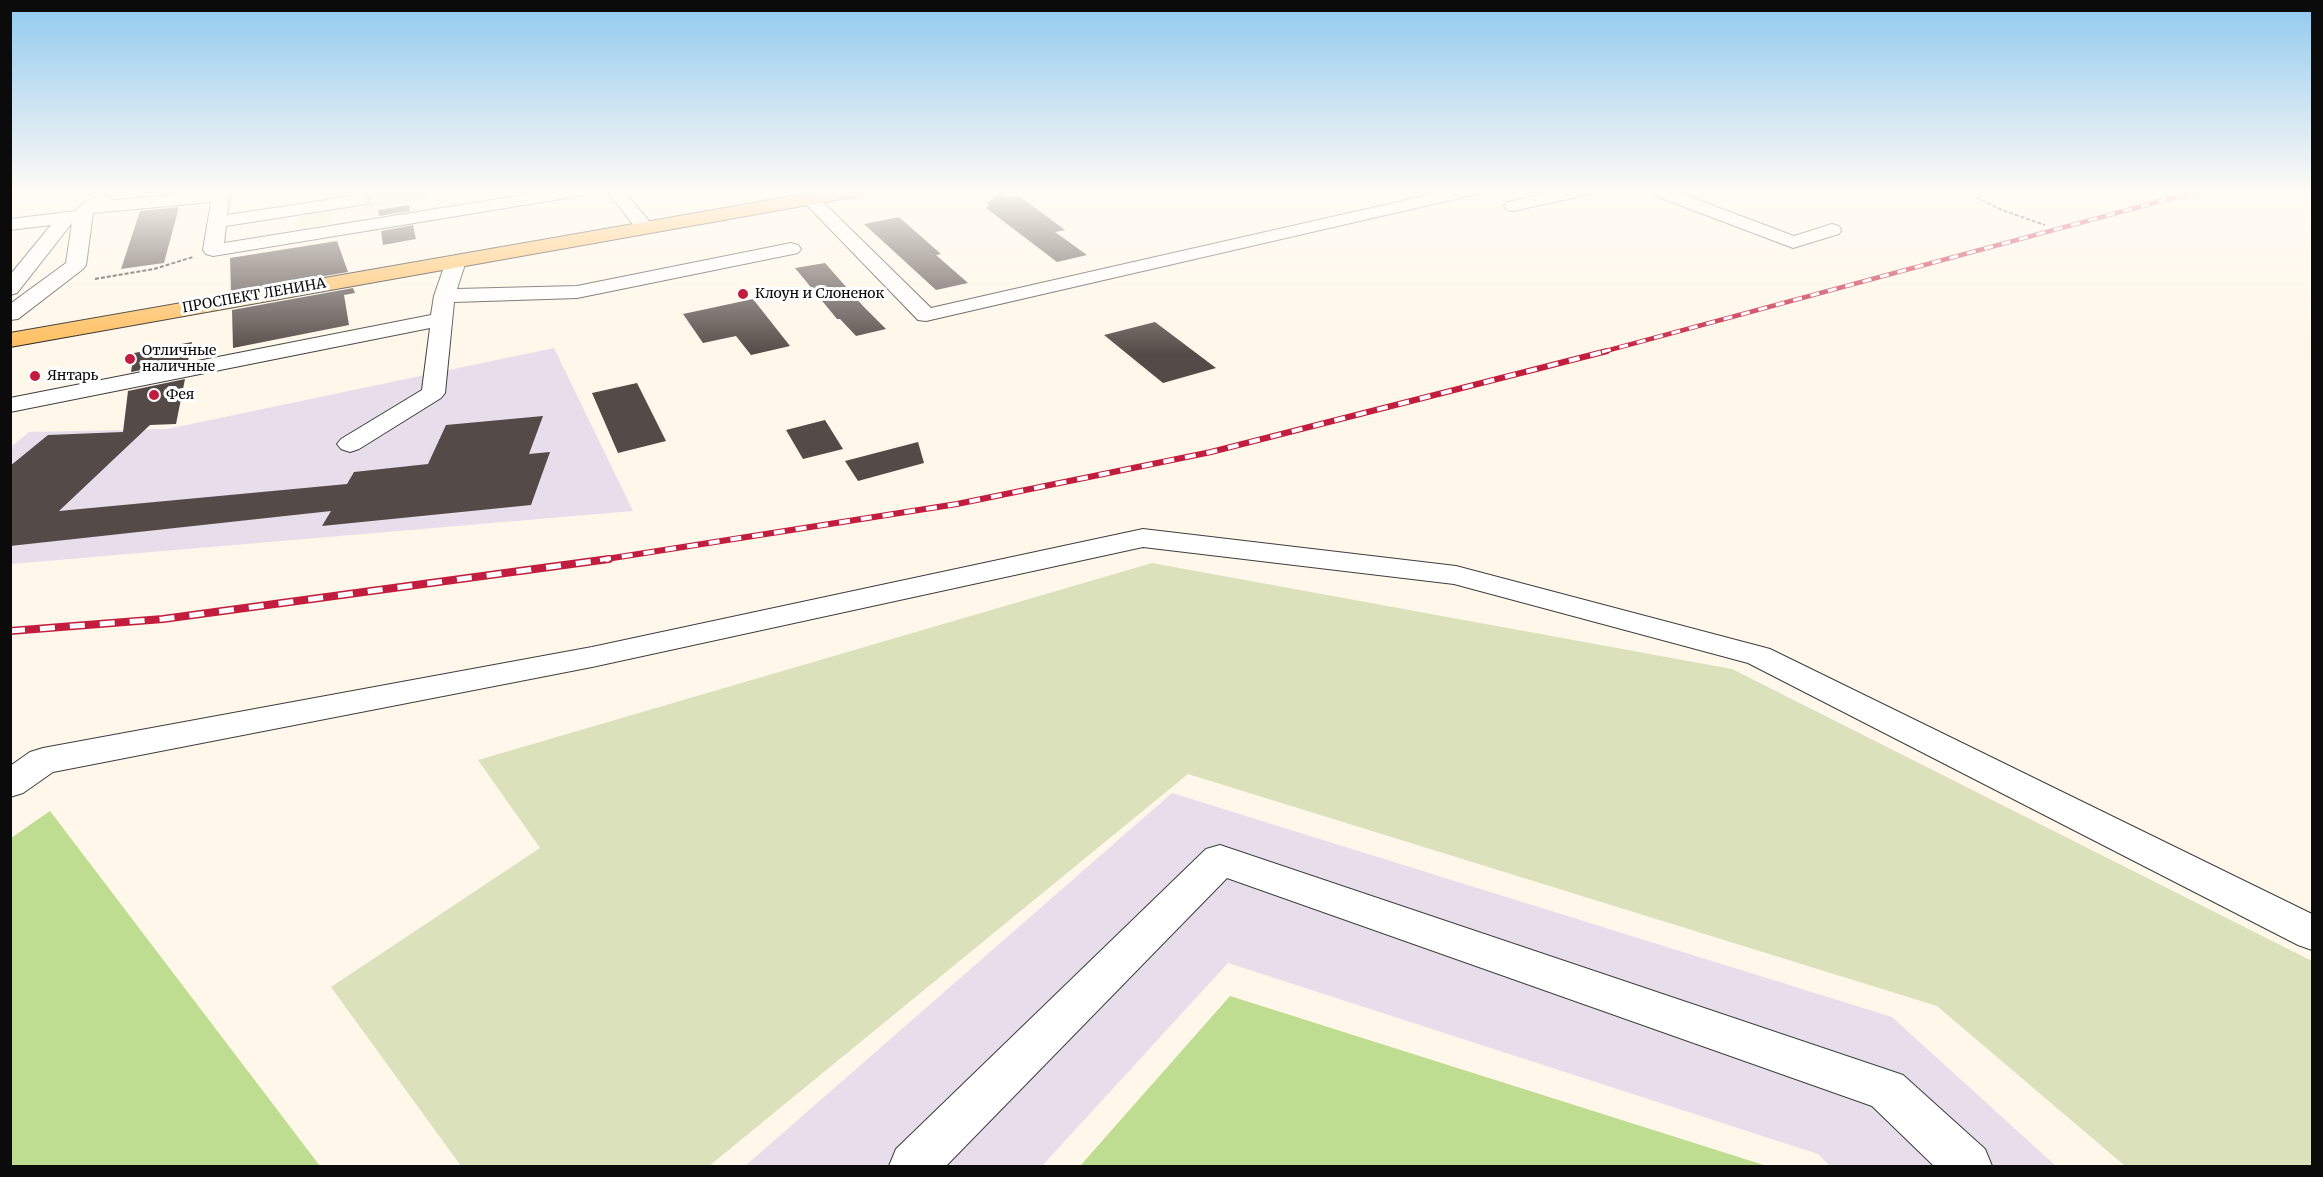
<!DOCTYPE html>
<html>
<head>
<meta charset="utf-8">
<style>
  body { margin:0 }
  #map { position:relative; width:2323px; height:1177px; overflow:hidden; background:#fff7e9; font-family:Merriweather,serif }
  canvas { display:block }
  .frame { position:absolute; inset:0; border:12px solid #0b0b0b; pointer-events:none }
</style>
</head>
<body>
<div id="map">
<canvas width="2323" height="1177"></canvas>
<div class="frame"></div>
</div>
<script>
const context = document.querySelector('canvas').getContext('2d');
context.lineJoin = 'round';
function fillPath(path, color) { context.fillStyle = color; context.fill(path, 'evenodd'); }
function stroke(path, color, width, dash) { context.strokeStyle = color; context.lineWidth = width; context.lineCap = dash ? 'butt' : 'round'; context.setLineDash(dash || []); context.stroke(path); }
function drawText(font, color, halo, rows, align = 'center') {
  context.font = font + ' Merriweather,serif'; context.lineWidth = 6; context.setLineDash([]); context.textBaseline = 'middle'; context.strokeStyle = halo; context.fillStyle = color; for (const [text, x, y, turn = 0] of rows) {
    context.save(); context.translate(x, y); context.rotate((+turn || 0) * Math.PI / 180); context.textAlign = isNaN(turn) ? turn : align; if (halo) context.strokeText(text, 0, 0); context.fillText(text, 0, 0); context.restore();
  }
}
fillPath(new Path2D(`
  M554,348l79,163 -622,53v-117l18,-15 138,-3z
  M1172,793l720,224 164,149h-226l-12,-12 -590,-191 -186,203h-297z`), '#e8deeb');
fillPath(new Path2D(`
  M390,191h38l1,8 -63,9v-14z`), '#d9ebb1');
fillPath(new Path2D(`
  M50,811l270,355h-309v-328z
  M1230,996l537,170h-687z`), '#bfdd90');
fillPath(new Path2D(`
  M1152,563l580,106 580,292v205h-187l-188,-160 -749,-232 -479,392h-248l-130,-179 209,-139 -62,-88z`), '#dbe1ba');
fillPath(new Path2D(`
  M332,212l1,11 -34,5 -1,-11z`), '#e9f2c4');
fillPath(new Path2D(`
  M999,192l8,5 11,-2 47,35 -10,2 32,23 -30,7 -71,-54 3,-3 -3,-3 6,-2z
  M409,205l1,6 -31,5 -1,-6z
  M179,207l-15,56 -43,6 19,-58z
  M899,217l42,37 -5,1 32,28 -32,7 -72,-66z
  M413,225l3,14 -33,6 -2,-14z
  M337,241l11,31 -117,20 -1,-34z
  M825,263l38,43 23,23 -30,7 -16,-17h-3l-42,-51z
  M353,288l2,5 -11,2 5,30 -116,23 -1,-38z
  M753,299l37,47 -39,9 -15,-19 -33,7 -20,-29z
  M1155,322l61,46 -53,15 -59,-48z
  M192,342l-4,19 -57,11 3,-19z
  M185,379l-9,45 -26,1 -91,86 288,-27 7,-12 74,-8 18,-39 97,-9 -14,38 21,-2 -19,53 -209,21 9,-15 -321,35v-80l38,-31 75,-3 5,-41z
  M637,383l29,58 -48,12 -26,-60z
  M825,420l18,29 -40,10 -17,-29z
  M918,442l6,21 -66,18 -13,-20z`), '#544a47');
const minor = new Path2D(`
  M221,191l6,1 3,4 -3,19 133,-20 6,1 3,4 -3,4 -6,1 -134,21 -2,17 324,-52h40l-3,4 -6,1 -366,60 -7,-2 -3,-4 8,-48 -118,11 -7,52 -3,4 -65,50 -8,1v-16l56,-41 6,-40 -55,70 -7,2v-20l41,-50 -41,5v-11l66,-8c7,-10 22,-18 34,-15l3,4z
  M607,191h17l30,36 -2,4h-14z
  M1446,191h31l-3,4 -6,1 -542,125 -8,-1 -118,-122 3,-4h12l116,114z
  M1558,191h31l-3,4 -73,16 -6,-1 -3,-4 3,-4z
  M1650,191h24l120,45 38,-12 7,2 2,4 -2,4 -46,14 -140,-53z
  M791,243l7,2 3,4 -3,4 -221,45 -123,4 -9,91 -4,5 -82,51 -9,3 -9,-3 -4,-5 4,-5 81,-49 8,-62 -420,84v-14l421,-83 3,-19 12,-35 3,-4h14l3,4 -9,28 120,-3z
  M1143,529l313,37 314,83 542,265v36l-14,-5 -550,-282 -294,-79 -311,-37 -551,120 -539,105 -30,21 -13,4v-31l20,-14 13,-4 549,-101z
  M1220,845l683,230 82,74 7,17h-58l-62,-60 -645,-228 -281,288h-57l7,-17 310,-300z`);
const major = new Path2D(`
  M822,191h41l-3,4 -7,2 -843,150v-14z`);
stroke(minor, '#3e3e3e', 2);
stroke(major, '#1c1c1c', 2);
stroke(new Path2D(`
  M1981,191l-3,7 24,12 43,15
  M95,279l59,-10 39,-12`), '#2d2d2d', 2, [4, 2]);
fillPath(minor, '#fff');
fillPath(major, '#ffbc59');
const railFar2 = new Path2D(`
  M1602,352l596,-161`);
const railFar1 = new Path2D(`
  M600,560l357,-56 254,-52 396,-101`);
const rail = new Path2D(`
  M10,631l153,-12 446,-60`);
stroke(railFar2, '#c21c3f', 4.5);
stroke(railFar1, '#c21c3f', 6);
stroke(rail, '#c21c3f', 8);
stroke(railFar2, '#fff', 3, [9]);
stroke(railFar1, '#fff', 4, [11]);
stroke(rail, '#fff', 5, [15]);
const sky = context.createLinearGradient(0, 0, 0, 355);
sky.addColorStop(0, '#8fc9ef');
sky.addColorStop(0.54, '#fffbf5');
sky.addColorStop(1, '#fffbf500');
context.fillStyle = sky;
context.fillRect(0, 0, 2323, 355);
for (const [x, y, r, color] of [
  [743,294,6,"#c21c3f"],
  [130,359,6,"#c21c3f"],
  [35,376,6,"#c21c3f"],
  [154,395,6,"#c21c3f"]
]) { const dot = new Path2D(); dot.arc(x, y, r, 0, 2 * Math.PI); context.fillStyle = color; context.fill(dot); stroke(dot, '#fff', 2); }
drawText('14px', '#0b0b0b', '#fff', [
  ["Клоун и Слоненок",755,294],
  ["Отличные",142,351],
  ["наличные",142,367],
  ["Янтарь",47,376],
  ["Фея",166,395]
], 'left');
drawText('14px', '#0b0b0b', '#fff', [
  ["ПРОСПЕКТ ЛЕНИНА",254,296,-10]
]);
</script>
</body>
</html>
